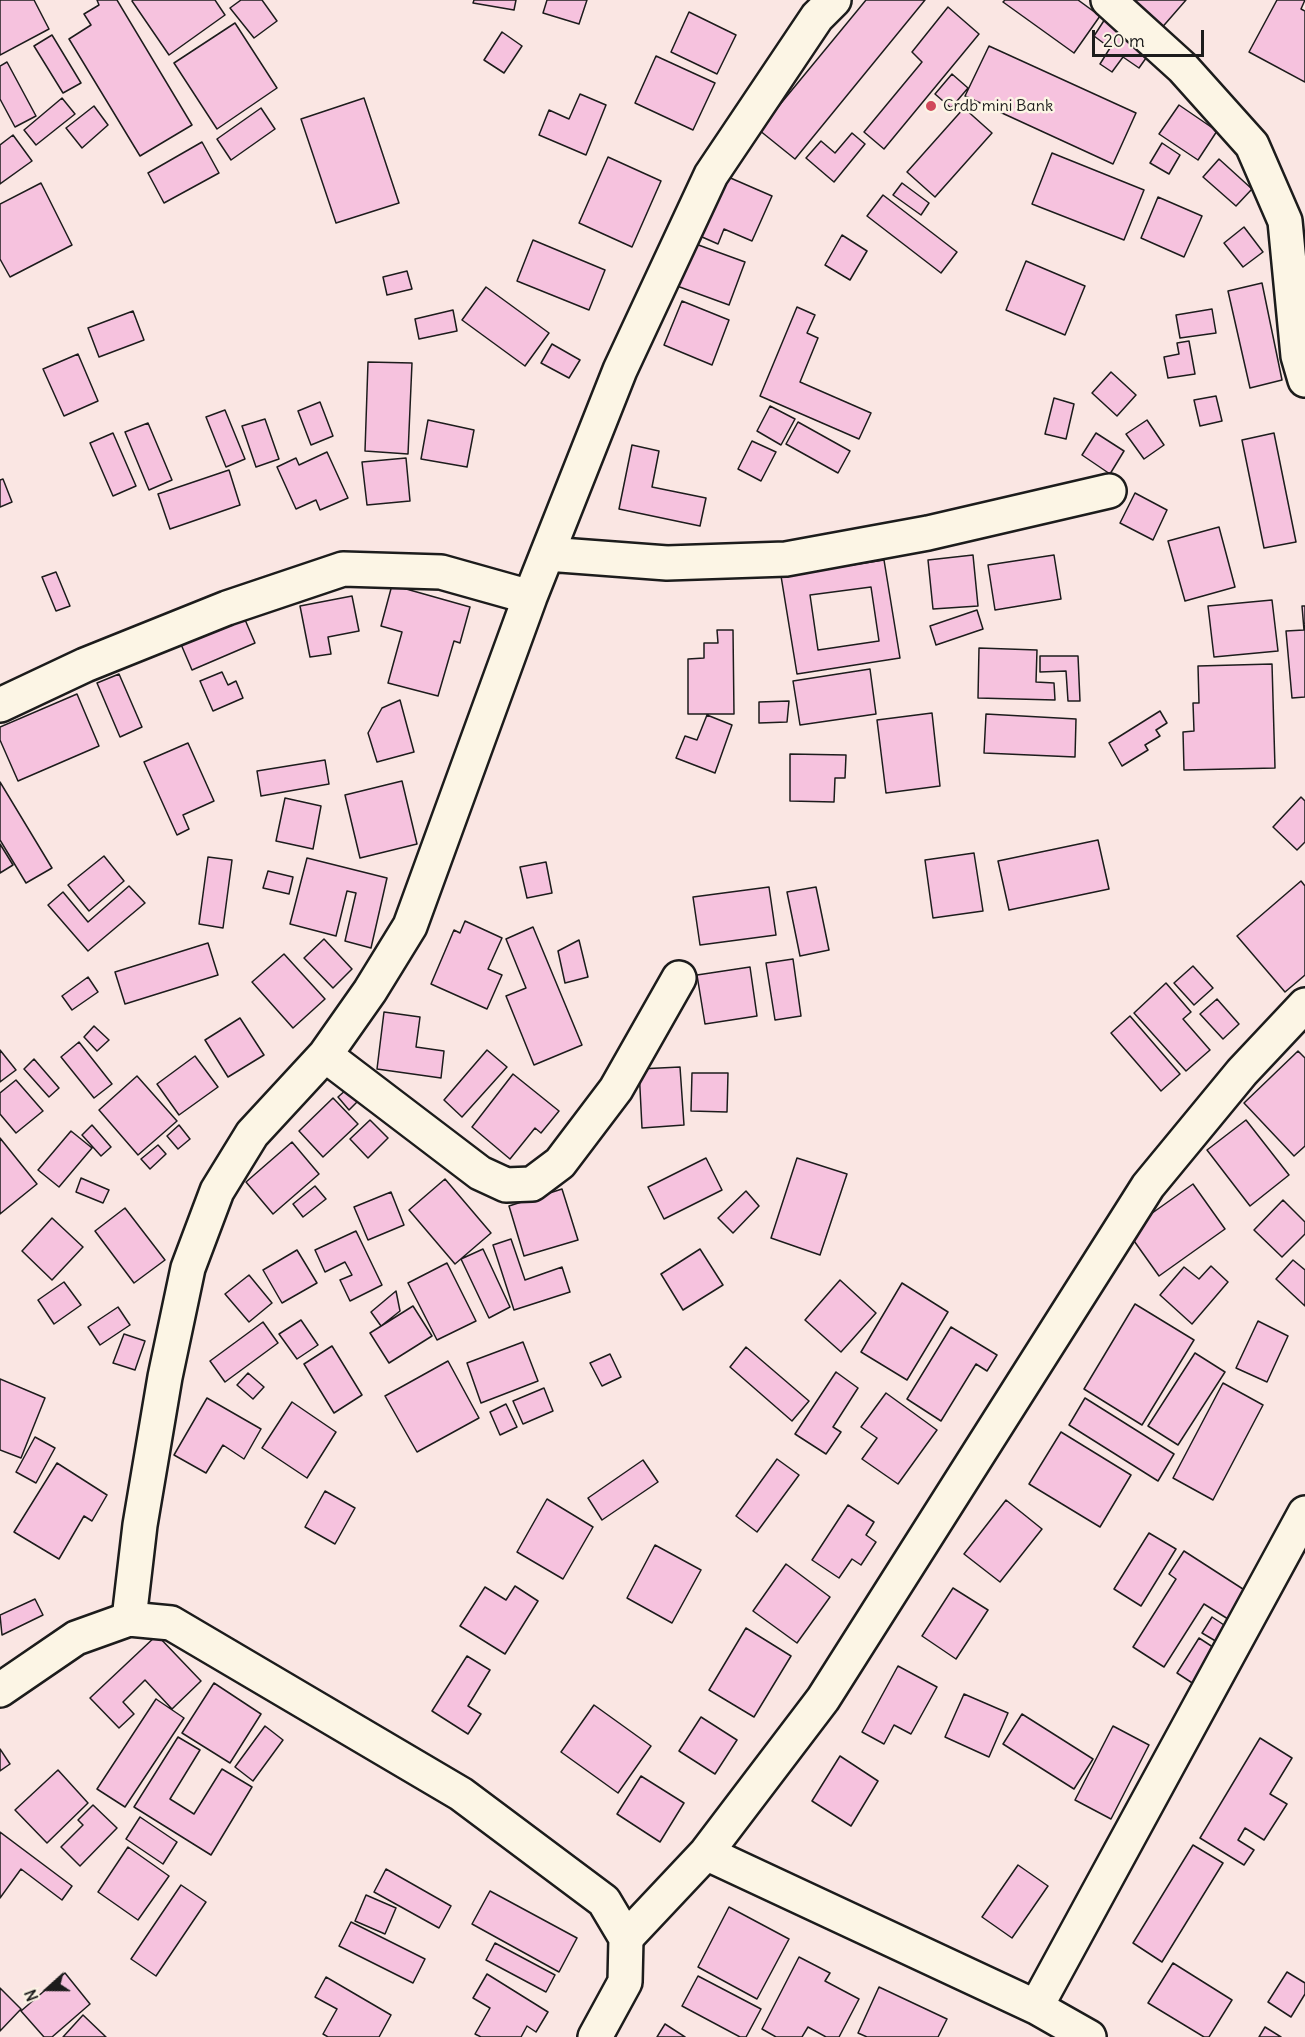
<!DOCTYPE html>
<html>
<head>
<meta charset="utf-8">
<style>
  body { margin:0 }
  #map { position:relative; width:1305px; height:2037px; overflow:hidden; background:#fae6e3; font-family:Delius,sans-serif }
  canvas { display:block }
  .north { position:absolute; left:18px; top:1959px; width:60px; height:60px; -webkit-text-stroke:4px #fcf5e5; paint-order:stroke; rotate:249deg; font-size:16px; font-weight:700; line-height:24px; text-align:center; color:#1c1c1c }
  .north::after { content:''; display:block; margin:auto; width:21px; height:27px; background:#1c1c1c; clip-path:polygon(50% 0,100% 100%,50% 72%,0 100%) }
  .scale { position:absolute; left:1092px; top:30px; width:112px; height:27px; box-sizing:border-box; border:3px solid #1c1c1c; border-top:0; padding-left:8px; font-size:18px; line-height:21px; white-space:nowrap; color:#1c1c1c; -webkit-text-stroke:4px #fcf5e5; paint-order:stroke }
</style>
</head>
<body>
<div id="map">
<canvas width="1305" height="2037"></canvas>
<div class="north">N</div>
<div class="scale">20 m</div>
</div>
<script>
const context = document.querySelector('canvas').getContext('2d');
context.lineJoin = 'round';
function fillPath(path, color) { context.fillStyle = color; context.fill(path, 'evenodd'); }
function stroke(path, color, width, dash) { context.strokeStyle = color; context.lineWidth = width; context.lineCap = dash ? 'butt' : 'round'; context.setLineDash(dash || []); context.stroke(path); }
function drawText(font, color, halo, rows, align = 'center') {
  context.font = font + ' Delius,sans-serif'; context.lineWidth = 5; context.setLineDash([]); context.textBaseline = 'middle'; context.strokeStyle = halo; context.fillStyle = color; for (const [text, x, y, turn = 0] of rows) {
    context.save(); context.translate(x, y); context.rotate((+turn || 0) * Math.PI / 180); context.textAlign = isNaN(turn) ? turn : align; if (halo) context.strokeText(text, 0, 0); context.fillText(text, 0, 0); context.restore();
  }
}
const building = new Path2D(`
  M0,0h34l15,29 -49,26z
  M97,0h20l75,125 -52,31 -71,-117 22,-14 -7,-11 15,-9z
  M133,0h82l10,15 -56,40 -37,-54z
  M241,0h21l15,21 -23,17 -24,-30z
  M474,0h42l-2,10 -41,-7z
  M547,0h40l-8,24 -36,-11z
  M866,0h59l-130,159 -36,-29z
  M1005,0h73l22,16 -26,37 -71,-51z
  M1123,0h63l-27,31z
  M1277,0h28l-4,9 4,2v71l-56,-30z
  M948,7l31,27 -95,115 -20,-17 58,-70 -10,-10z
  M689,12l47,23 -19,39 -46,-22z
  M1105,19l46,32 -12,17 -16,-11 -11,15 -12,-8 10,-16 -16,-12z
  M235,23l42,65 -60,41 -43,-66z
  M502,32l20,14 -18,27 -20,-13z
  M52,35l29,48 -18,10 -29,-47z
  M989,46l147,67 -23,51 -148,-68z
  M656,56l59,27 -22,47 -58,-27z
  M7,62l29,54 -21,11 -15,-28v-33z
  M952,74l16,14 -17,20 -16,-14z
  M580,94l26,11 -20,50 -47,-20 10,-25 20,9z
  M62,98l13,16 -39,31 -12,-15z
  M364,98l35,105 -63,20 -35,-104z
  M1179,105l38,26 -19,29 -39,-26z
  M94,106l14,19 -26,23 -16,-20z
  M261,108l14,21 -44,31 -14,-21z
  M964,108l28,25 -57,64 -28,-25z
  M852,133l13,11 -31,38 -28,-24 15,-17 14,12z
  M13,135l19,26 -32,23v-39z
  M202,142l17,31 -55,30 -16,-30z
  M1162,143l18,12 -11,19 -19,-11z
  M1052,153l92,37 -20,50 -92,-36z
  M608,157l53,24 -29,66 -53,-24z
  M1219,159l33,30 -16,17 -33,-29z
  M719,173l53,23 -20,45 -28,-12 -6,15 -25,-11z
  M41,183l31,62 -62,32 -10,-18v-55z
  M902,183l27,20 -8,12 -28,-20z
  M883,195l74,57 -16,21 -74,-57z
  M1158,197l44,19 -18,41 -43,-19z
  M1244,227l19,25 -20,15 -19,-24z
  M842,235l25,16 -17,29 -25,-15z
  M533,240l72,30 -16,40 -72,-29z
  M693,243l52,19 -16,43 -52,-19z
  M1026,261l59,25 -20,49 -59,-25z
  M407,271l5,18 -25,6 -4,-18z
  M1262,283l20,97 -32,8 -22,-97z
  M486,287l63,46 -24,33 -63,-46z
  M682,301l47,19 -17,45 -48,-20z
  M797,307l18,8 -8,18 11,5 -18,44 71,31 -12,26 -99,-43z
  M1212,309l4,24 -36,5 -4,-23z
  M453,310l4,21 -38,8 -4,-20z
  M133,311l11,29 -45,17 -11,-29z
  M1189,341l6,33 -27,4 -4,-21 15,-3 -2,-11z
  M552,344l28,16 -11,18 -28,-15z
  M78,354l20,47 -34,15 -21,-47z
  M368,362l44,1 -4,91 -43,-3z
  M1111,372l25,23 -19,21 -25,-23z
  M1216,396l6,25 -22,5 -6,-26z
  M1054,398l20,6 -8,35 -21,-5z
  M320,402l13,34 -22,9 -13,-34z
  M770,406l25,13 -14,26 -24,-14z
  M225,410l20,49 -19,8 -20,-50z
  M265,419l14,40 -23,8 -14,-41z
  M428,420l46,10 -7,37 -46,-8z
  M1147,420l17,25 -20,14 -18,-25z
  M798,422l52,29 -12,22 -52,-29z
  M148,423l24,57 -23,10 -24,-58z
  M113,433l23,53 -23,10 -23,-53z
  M1096,433l28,18 -14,23 -28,-19z
  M1274,433l22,109 -32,6 -22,-108z
  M752,441l24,11 -15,29 -23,-12z
  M632,445l27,6 -7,36 54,11 -6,28 -81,-17z
  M327,452l21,46 -28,12 -4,-10 -20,9 -19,-42 19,-9 3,7z
  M406,458l4,43 -43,4 -5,-43z
  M229,470l11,35 -70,24 -12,-35z
  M3,479l9,23 -12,5v-27z
  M1135,493l32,17 -14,30 -33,-17z
  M1219,527l16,60 -50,14 -17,-60z
  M973,555l5,51 -45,3 -5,-49z
  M1054,555l7,44 -66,11 -7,-45z
  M884,560l16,98 -103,16 -16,-98zM871,587l8,54 -61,9 -8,-55z
  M56,572l14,34 -14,5 -14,-34z
  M392,585l78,22 -10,36 -6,-2 -16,55 -50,-13 14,-51 -21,-6z
  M352,596l7,35 -31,6 3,17 -21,3 -10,-51z
  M1272,600l6,51 -64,6 -6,-51z
  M1302,606h3v91l-13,1 -6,-67 18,-1z
  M977,610l6,19 -47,16 -6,-19z
  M243,615l12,28 -63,27 -12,-28z
  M717,630h16l1,84h-46v-55l16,-1v-15h14z
  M979,648l58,2 -1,32 18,1 1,17 -77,-2z
  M1040,656h38l2,45h-12l-2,-30 -26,1z
  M1272,664l3,104 -91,2 -1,-38 11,-1 -1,-28h6l-1,-37z
  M870,669l6,45 -76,11 -7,-44z
  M222,672l6,13 8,-4 7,17 -30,13 -13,-30z
  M119,674l23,53 -22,10 -23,-54z
  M77,694l22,52 -81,35 -18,-41v-13z
  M400,700l14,52 -37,10 -9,-29 14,-25z
  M789,701l-2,21 -28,1v-21z
  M1160,711l7,12 -11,7 4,6 -15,9 3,5 -26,16 -13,-23z
  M932,713l8,73 -54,7 -9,-73z
  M986,714l90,5 -1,38 -91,-4z
  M707,715l25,10 -17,48 -39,-15 9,-22 12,4z
  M188,743l26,58 -31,14 6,14 -12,6 -33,-73z
  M790,754l56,1 -1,23h-10l-1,24 -44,-1z
  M325,760l4,24 -68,12 -4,-25z
  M402,781l15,63 -57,14 -15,-63z
  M0,782l52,86 -26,15 -26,-43z
  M1301,797l4,4v41l-8,8 -24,-23z
  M285,798l36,8 -8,43 -37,-8z
  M1098,840l11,49 -100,21 -11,-49z
  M0,844l13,21 -13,8z
  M974,853l9,58 -50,7 -8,-58z
  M104,856l20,25 -35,30 -21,-26z
  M208,857l24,3 -9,68 -24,-4z
  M307,858l80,20 -16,70 -26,-7 11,-48 -9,-2 -11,45 -46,-12z
  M546,862l6,31 -25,5 -7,-31z
  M268,871l25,6 -4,17 -26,-6z
  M1301,881l4,5v89l-20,17 -48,-56z
  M129,886l16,17 -57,48 -40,-46 15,-13 25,30z
  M769,887l7,48 -76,10 -7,-48z
  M816,887l13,63 -29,6 -13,-64z
  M465,921l37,17 -14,31 14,6 -15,34 -56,-25 23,-54 6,3z
  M533,927l49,118 -48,20 -28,-69 20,-8 -20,-49z
  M324,939l28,30 -19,19 -29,-30z
  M579,940l9,37 -23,6 -7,-32z
  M208,943l10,32 -93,29 -10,-32z
  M284,954l41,45 -32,29 -41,-46z
  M793,959l8,57 -26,4 -9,-57z
  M1193,966l20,22 -19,17 -20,-22z
  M750,967l7,49 -52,8 -8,-49z
  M88,977l10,15 -26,18 -10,-14z
  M1166,983l25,29 -8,7 27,31 -24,21 -52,-58z
  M1217,999l22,25 -16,15 -23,-25z
  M384,1012l36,5 -4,30 28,4 -3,27 -64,-9z
  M1130,1016l50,58 -19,17 -50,-58z
  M240,1018l24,37 -36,22 -23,-37z
  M94,1026l15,14 -12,11 -13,-14z
  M79,1042l33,42 -18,14 -33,-41z
  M0,1050l16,20 -16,12z
  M487,1050l20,17 -45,50 -18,-17z
  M1298,1051l7,7v88l-11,10 -50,-53z
  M195,1056l23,31 -39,28 -22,-31z
  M34,1059l25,29 -10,9 -25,-28z
  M680,1067l4,58 -42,3 -3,-59z
  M692,1073h36l-1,39 -36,-1z
  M513,1074l46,37 -18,22 -6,-5 -25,31 -38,-32z
  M137,1076l40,45 -39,34 -39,-45z
  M16,1080l27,31 -27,22 -16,-19v-21z
  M347,1089l11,12 -9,9 -11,-13z
  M333,1098l25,26 -35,33 -24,-26z
  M370,1120l18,18 -20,20 -18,-19z
  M1246,1120l43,55 -39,31 -43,-56z
  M92,1125l19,22 -10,9 -19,-21z
  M179,1125l11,14 -12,10 -11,-13z
  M71,1131l21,17 -33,39 -21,-17z
  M0,1138l37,46 -37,30z
  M292,1142l27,32 -46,40 -27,-32z
  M158,1145l8,9 -16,15 -9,-10z
  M706,1158l16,32 -58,29 -16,-32z
  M797,1158l50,16 -27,81 -49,-17z
  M81,1178l28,12 -6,13 -27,-11z
  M445,1179l46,54 -36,31 -46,-54z
  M1193,1184l32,45 -66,47 -32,-45z
  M315,1186l11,13 -23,18 -10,-13z
  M562,1189l16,51 -54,16 -15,-50z
  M746,1191l13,15 -26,27 -15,-15z
  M391,1192l13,33 -36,15 -14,-33z
  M1283,1200l22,22v12l-23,23 -28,-27z
  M125,1208l40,52 -31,23 -39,-52z
  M52,1218l31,29 -31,33 -30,-29z
  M356,1231l26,54 -32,16 -10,-21 12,-5 -7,-13 -20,10 -10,-22z
  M511,1239l14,41 37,-13 8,25 -56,18 -21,-65z
  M483,1249l27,58 -21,11 -28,-59z
  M700,1249l23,36 -40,25 -22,-36z
  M297,1250l20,33 -35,20 -19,-33z
  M1293,1260l12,10v36l-29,-27z
  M447,1263l29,58 -39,19 -29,-57z
  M1211,1266l17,16 -36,42 -32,-29 24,-28 15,12z
  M249,1275l23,28 -23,19 -24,-28z
  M840,1280l36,33 -35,39 -36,-32z
  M64,1282l17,23 -27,19 -16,-24z
  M902,1283l46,29 -41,68 -46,-28z
  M396,1291l4,20 -19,15 -10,-14z
  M1135,1304l59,36 -52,85 -58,-36z
  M413,1306l19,30 -43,27 -19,-30z
  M118,1307l12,18 -30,20 -12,-18z
  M301,1320l17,25 -21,14 -18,-25z
  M1258,1321l30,15 -21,46 -31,-14z
  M263,1322l15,21 -53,39 -15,-21z
  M951,1327l46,28 -10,16 -11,-7 -35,57 -34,-22z
  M124,1334l21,7 -10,29 -22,-7z
  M523,1342l15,39 -57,22 -14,-40z
  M332,1346l30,49 -28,18 -30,-49z
  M746,1347l63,54 -17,20 -62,-54z
  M1195,1353l30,19 -47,73 -30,-19z
  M610,1354l11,23 -19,9 -12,-23z
  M448,1361l31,57 -62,34 -32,-56z
  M836,1372l22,16 -25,39 8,5 -15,22 -31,-20z
  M248,1373l16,14 -11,12 -16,-14z
  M0,1379l45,19 -24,60 -21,-8z
  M1223,1383l40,22 -50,95 -40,-22z
  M544,1388l9,23 -30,13 -10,-23z
  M886,1393l51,37 -39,54 -36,-25 15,-21 -16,-11z
  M207,1398l54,31 -17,30 -21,-14 -17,28 -32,-18z
  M1085,1398l89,56 -16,27 -89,-56z
  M292,1402l44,30 -29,46 -45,-30z
  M506,1404l11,23 -17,8 -10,-23z
  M1061,1432l70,43 -31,52 -71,-43z
  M35,1437l20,11 -19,35 -20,-11z
  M777,1459l22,16 -42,57 -21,-16z
  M643,1460l15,22 -56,38 -14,-22z
  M57,1463l50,32 -15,26 -8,-5 -25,43 -45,-27z
  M325,1491l30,17 -20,36 -30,-17z
  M547,1499l46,28 -30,52 -46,-27z
  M1006,1500l36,29 -42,53 -36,-28z
  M848,1505l26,17 -8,13 10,7 -15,23 -9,-6 -13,19 -27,-18z
  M1149,1533l27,16 -35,57 -27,-17z
  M655,1545l46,25 -29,53 -45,-25z
  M1184,1551l62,40 -18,28 -24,-15 -40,63 -31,-20 43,-68 -7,-5z
  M786,1564l44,33 -33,46 -44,-32z
  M515,1586l23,15 -33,53 -45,-28 25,-39 21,13z
  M953,1588l35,22 -32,49 -34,-23z
  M35,1599l8,16 -41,20 -2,-20z
  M1212,1617l21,14 -9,15 -22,-13z
  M746,1628l45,28 -37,61 -45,-27z
  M157,1635l44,46 -29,28 -27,-29 -22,22 11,12 -15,14 -29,-30z
  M1199,1638l23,15 -22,35 -23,-15z
  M467,1656l23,14 -22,36 13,8 -13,20 -36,-23z
  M898,1666l39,21 -26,47 -17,-9 -10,19 -22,-12z
  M214,1683l47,31 -31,49 -48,-30z
  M964,1694l44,19 -19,44 -44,-20z
  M156,1699l28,19 -59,89 -28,-18z
  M594,1705l57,41 -33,47 -57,-41z
  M1022,1714l71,45 -19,30 -71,-45z
  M701,1717l36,23 -22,34 -36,-23z
  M265,1726l18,14 -30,41 -18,-14z
  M1113,1726l36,19 -38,74 -36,-19z
  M178,1737l22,13 -30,49 24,15 28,-45 30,18 -41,68 -77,-48z
  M1260,1738l32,20 -22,36 17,10 -23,36 -19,-12 -7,12 16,10 -10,15 -44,-27z
  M0,1749l10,15 -10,7z
  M840,1756l38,25 -27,45 -39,-25z
  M58,1770l30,33 -41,40 -32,-33z
  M641,1776l43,27 -24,39 -43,-28z
  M93,1805l24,23 -37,38 -19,-19 22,-22 -5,-5z
  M140,1817l37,25 -14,22 -37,-25z
  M0,1832l72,54 -10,14 -41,-31 -21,29z
  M1193,1845l30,18 -61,99 -29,-19z
  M128,1847l41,29 -31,44 -40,-28z
  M1018,1865l30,21 -36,52 -30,-21z
  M386,1869l65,37 -12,22 -65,-36z
  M181,1885l25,17 -50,74 -25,-17z
  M490,1891l87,47 -18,34 -87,-48z
  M366,1895l30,13 -11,26 -30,-13z
  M729,1907l60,32 -32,60 -59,-32z
  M351,1922l74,37 -12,24 -74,-37z
  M495,1943l60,32 -9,17 -60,-32z
  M799,1957l31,16 -5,8 34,18 -20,38h-13l-18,-10 -6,10h-26l-14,-8z
  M1173,1963l59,37 -23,37h-5l-56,-34z
  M1287,1972l18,11v11l-14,23 -23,-15z
  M65,1973l25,31 -38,33h-8l-23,-26z
  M487,1974l61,38 -12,20 -9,-6 -6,11h-40l-6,-3 15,-26 -17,-10z
  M698,1976l63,33 -15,28h-6l-58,-31z
  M326,1977l65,38 -12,22h-51l-5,-3 14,-25 -22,-12z
  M879,1987l68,32 -9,18h-71l-9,-4z
  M0,1988l21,21 -21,22z
  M83,2015l23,22h-43z
  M665,2024l20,13h-28z
  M1265,2027l16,10h-22z`);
fillPath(building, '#f6c2de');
stroke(building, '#1c1c1c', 1.5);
const minor = new Path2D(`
  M1108,0l75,68 69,77 33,76 13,135 7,24
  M547,554l120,9 119,-4 142,-26 181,-42
  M0,705l85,-40 142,-57 116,-39 98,3 89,25
  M325,1055l155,118 26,12 26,-1 28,-21 56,-74 63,-111
  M129,1619l11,-94 25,-148 23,-109 29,-77 35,-57 73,-79 45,-64 40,-65 120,-329 90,-227 91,-195 106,-158 17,-17
  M706,1853l330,154 53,30
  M626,1938l80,-85 117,-154 325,-513 94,-114 63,-67
  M1036,2007l269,-494`);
const tertiary = new Path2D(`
  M0,1690l76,-52 53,-19 42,4 290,171 143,107 22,37 -1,44 -30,55`);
stroke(minor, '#1c1c1c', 38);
stroke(tertiary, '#1c1c1c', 38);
stroke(minor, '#fcf5e5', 33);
stroke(tertiary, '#fcf5e5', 33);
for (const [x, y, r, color] of [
  [931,106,6,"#d1495b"]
]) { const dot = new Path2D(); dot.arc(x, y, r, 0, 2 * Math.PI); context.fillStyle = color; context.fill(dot); stroke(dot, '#fcf5e5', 2); }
drawText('16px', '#1c1c1c', '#fcf5e5', [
  ["Crdb mini Bank",943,106]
], 'left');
</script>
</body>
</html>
